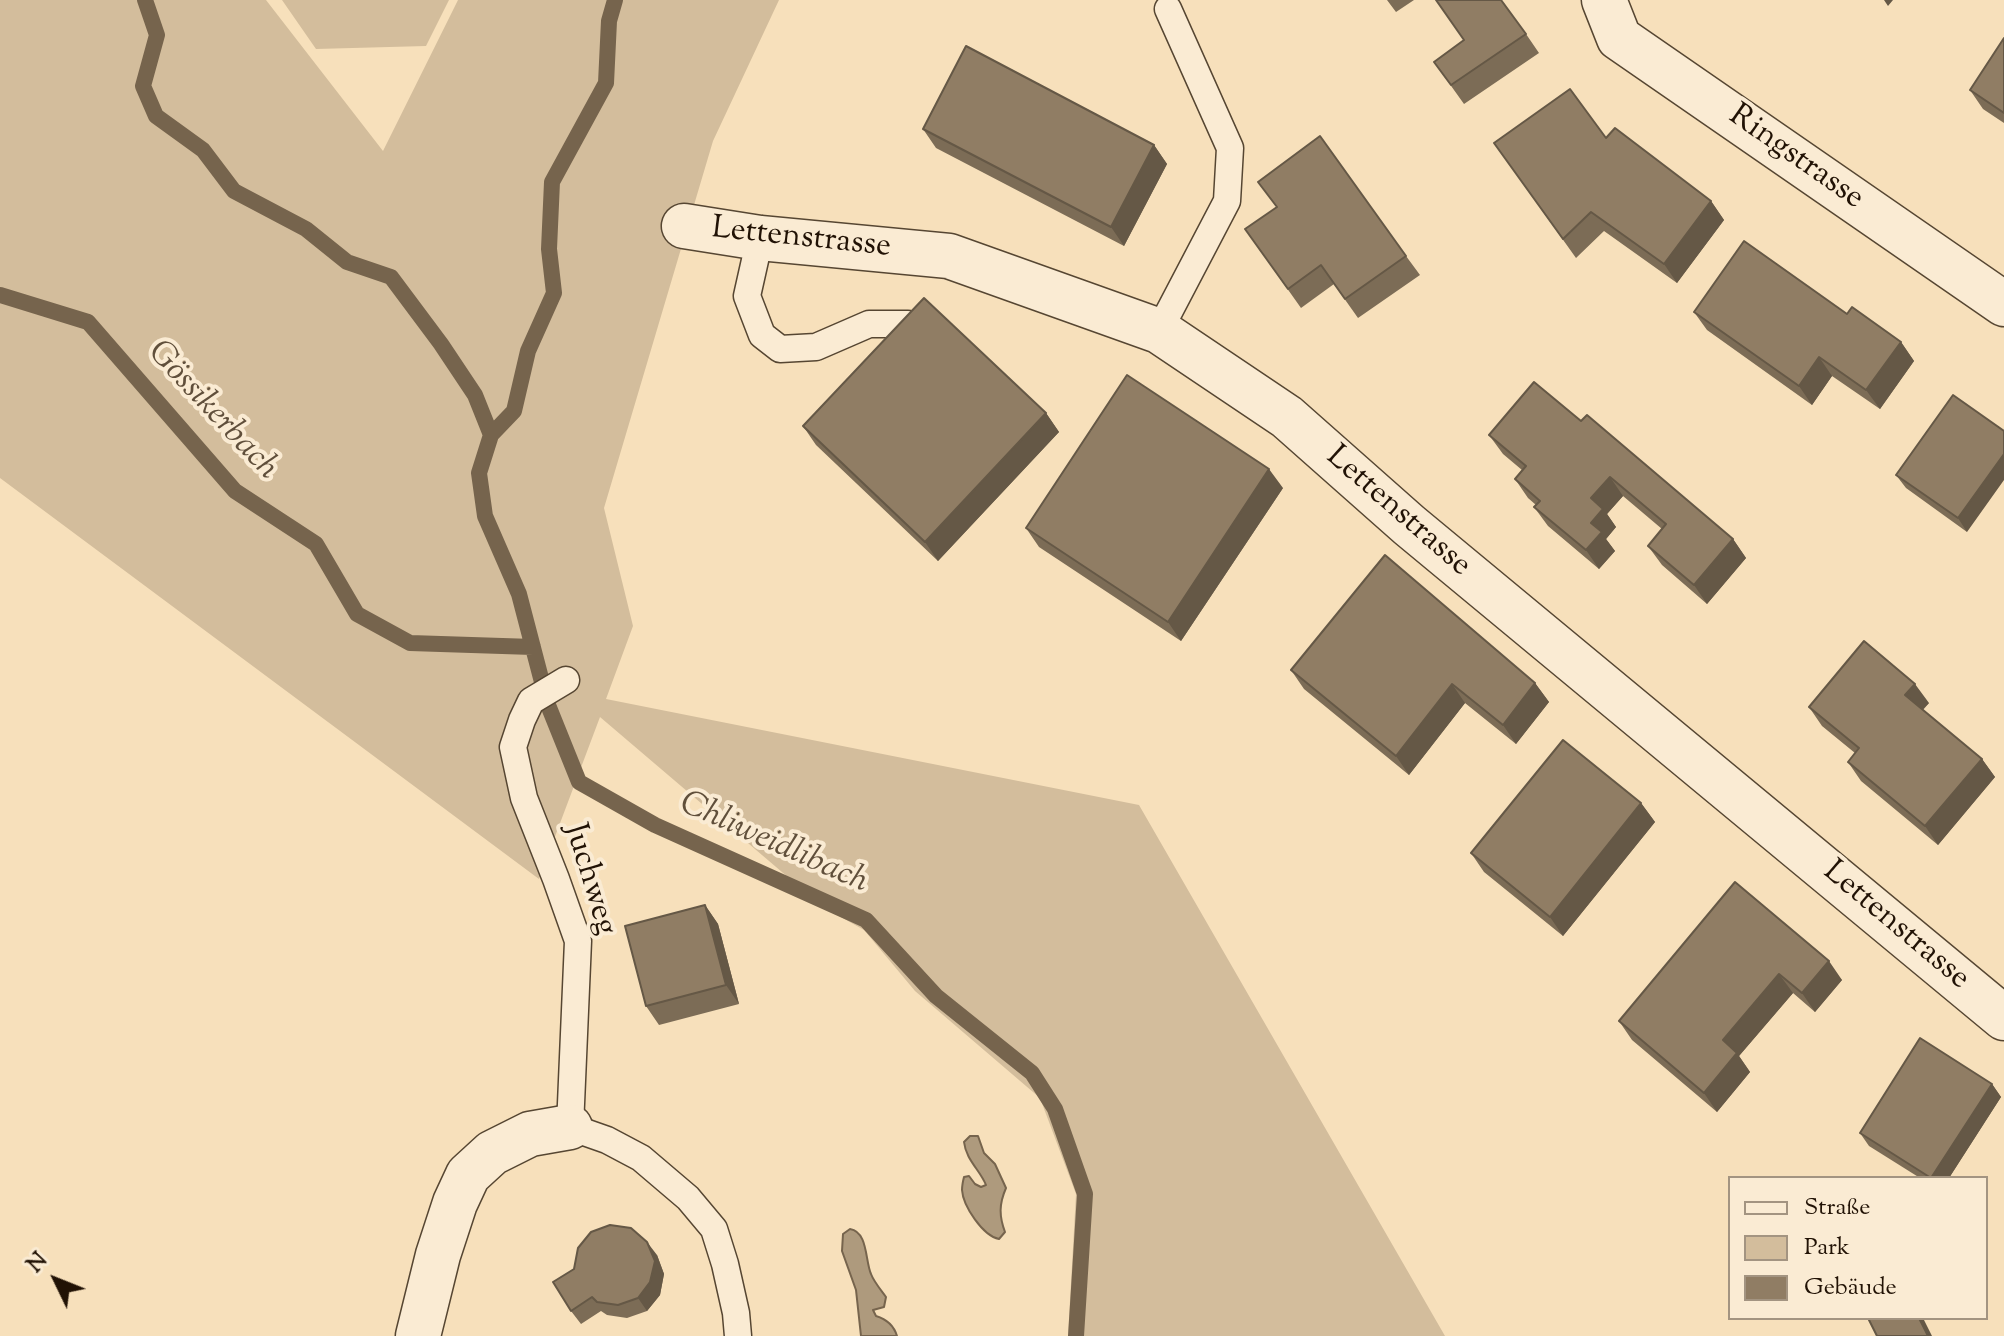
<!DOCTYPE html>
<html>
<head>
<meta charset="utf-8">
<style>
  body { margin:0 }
  #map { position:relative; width:2004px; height:1336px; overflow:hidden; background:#f7e0bb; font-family:"Sorts Mill Goudy",serif }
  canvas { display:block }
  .legend { position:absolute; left:1728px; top:1176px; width:260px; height:144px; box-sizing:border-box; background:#faebd3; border:2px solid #a39481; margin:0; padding:10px 14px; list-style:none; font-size:24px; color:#211205 }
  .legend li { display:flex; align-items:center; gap:16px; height:40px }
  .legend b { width:40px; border:2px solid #a39481 }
  .north { position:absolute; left:16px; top:1240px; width:80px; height:80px; -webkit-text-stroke:6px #faebd3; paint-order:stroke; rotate:313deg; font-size:22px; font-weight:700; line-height:32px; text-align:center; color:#211205 }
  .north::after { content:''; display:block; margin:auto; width:28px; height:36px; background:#211205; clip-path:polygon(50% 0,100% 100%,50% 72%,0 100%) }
</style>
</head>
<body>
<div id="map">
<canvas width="2004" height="1336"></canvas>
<ul class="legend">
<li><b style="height:10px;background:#faebd3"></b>Straße</li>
<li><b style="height:22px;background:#d3bd9c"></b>Park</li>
<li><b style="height:22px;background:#907d64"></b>Gebäude</li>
</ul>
<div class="north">N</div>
</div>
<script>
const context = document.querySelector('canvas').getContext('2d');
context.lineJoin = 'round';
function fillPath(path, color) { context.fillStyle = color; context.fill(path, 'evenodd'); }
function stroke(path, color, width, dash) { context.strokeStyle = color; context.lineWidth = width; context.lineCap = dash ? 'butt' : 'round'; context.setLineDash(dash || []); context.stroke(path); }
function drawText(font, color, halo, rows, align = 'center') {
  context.font = font + ' "Sorts Mill Goudy",serif'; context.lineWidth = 8; context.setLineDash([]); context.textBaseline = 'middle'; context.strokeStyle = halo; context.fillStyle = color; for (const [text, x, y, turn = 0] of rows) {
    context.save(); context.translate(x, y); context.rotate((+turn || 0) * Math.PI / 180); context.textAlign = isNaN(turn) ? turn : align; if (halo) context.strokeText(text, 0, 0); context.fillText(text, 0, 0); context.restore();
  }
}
fillPath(new Path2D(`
  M0,0h266l117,151 75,-151h321l-66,141 -109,367 29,118 -27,73 533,106 306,531h-377l8,-142 -36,-96 -125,-107 -51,-61 -41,-23 -223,-190 -61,162 -539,-401z
  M282,0h167l-23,46 -110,3z`), '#d3bd9c');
const water = new Path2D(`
  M970,1136h8l6,17 11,11 11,24c-7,16 -7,28 -1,44l-6,7c-16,-3 -36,-33 -37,-49 0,-5 1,-9 2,-13l5,-1 6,8 6,3 5,-2c-6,-15 -20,-25 -22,-43z
  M850,1229c18,3 15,31 21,45 3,8 10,16 15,23l-2,10 -11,3 3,6c10,3 18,10 21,20h-36l-5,-46 -14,-39 1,-17z`);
fillPath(water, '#ae9a7d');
stroke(water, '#76644d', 2);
stroke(new Path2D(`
  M145,0l12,35 -14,51 13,30 47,34 31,41 72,38 41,33 44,15 50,67 34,51 16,40
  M615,0l-6,21 -3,62 -54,99 -3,67 5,44 -26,58 -14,60 -23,24 -12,38 6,43 34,78 29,111 31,77 76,43 211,95 70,76 96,77 23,36 30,85 -9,142
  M0,295l88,27 147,169 81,53 41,70 53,29 123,4`), '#76644d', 16);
const service = new Path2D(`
  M760,238l-13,58 15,39 18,14 36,-2 53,-23h39
  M1159,331l68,-130 3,-53 -62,-139
  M566,680l-35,21 -9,19 -9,27 11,51 32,81 22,62 -8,186 37,13 34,18 47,40 26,31 11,35 11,49 2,23`);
const minor = new Path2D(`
  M1604,0l15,38 385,266
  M684,226l76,12 189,18 210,75 128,86 122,108 595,493
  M418,1336l20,-81 17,-52 13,-28 24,-22 38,-19 40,-7`);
stroke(service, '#564632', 29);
stroke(minor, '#564632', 47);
stroke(service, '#faebd3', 26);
stroke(minor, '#faebd3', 44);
fillPath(new Path2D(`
  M1387,0h27l-18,12z
  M1526,34l13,19 -75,51 -30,-42 30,-22z
  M2004,38v85l-21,-14 -13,-19z
  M923,129l231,16 13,19 -43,82 -188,-98z
  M1606,138l105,63 13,19 -47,63 -73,-52 -28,27 -82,-115z
  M1245,229l161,27 14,19 -62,43 -24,-34 -33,24z
  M1694,312l153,2 54,28 13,19 -34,48 -48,-33 -20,29 -105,-75z
  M1953,395l14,137 -61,-44 -10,-13z
  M1046,413l13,19 -121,129 -122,-116 -13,-19z
  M1581,421l152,118 13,19 -39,46 -45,-39 -14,-19 14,-17 -39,-33 -16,18 9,13 -10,12 9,12 -16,18 -51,-43 -14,-19 2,-2 -8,-7 -13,-19 7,-9 -19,-16 -14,-19z
  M1283,488l-102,153 -142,-94 -13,-19z
  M1291,670l244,13 14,19 -33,42 -51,-41 -56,72 -105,-86z
  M1929,703l-6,7 59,49 13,18 -57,68 -77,-64 -13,-19 7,-9 -33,-27 -13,-19z
  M1641,803l14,19 -92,114 -79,-64 -13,-19z
  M1735,882l107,98 -27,32 -22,-19 -54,63 11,16 -33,40 -85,-72 -13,-19z
  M705,905l13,19 21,80 -80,21 -13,-19z
  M1992,1084l9,13 -52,81h-29l-51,-32 -9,-13z
  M657,1255l7,19 -4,21 -13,16 -20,7 -20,-3 -6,-4 -20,13 -10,-13z`), '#7c6c56');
fillPath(new Path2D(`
  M1884,0h9l-5,6z
  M1154,145l13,19 -43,82 -13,-19z
  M1711,201l13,19 -47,63 -13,-19z
  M1901,342l13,19 -34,48 -14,-19z
  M1819,357l13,19 -20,29 -13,-19z
  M1046,413l13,19 -121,129 -13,-19z
  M2004,454v26l-37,52 -9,-14z
  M1269,469l14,19 -102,153 -13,-19z
  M1610,477l13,19 -16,18 9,13 -10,12 9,12 -16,18 -13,-19 5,-27v-25z
  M1733,539l13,19 -39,46 -13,-19z
  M1535,683l14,19 -33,42 -13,-19z
  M1452,684l13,19 -56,72 -13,-19z
  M1915,684l14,19 -11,11 -13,-19z
  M1982,759l13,18 -57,68 -13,-19z
  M1641,803l14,19 -92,114 -13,-19z
  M705,905l13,19 21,80 -13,-19z
  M1829,961l13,19 -27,32 -13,-19z
  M1779,974l14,19 -54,63 11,16 -33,40 -13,-19 19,-53z
  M1992,1084l9,13 -52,81h-18z
  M647,1242l10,13 7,19 -4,21 -13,16 -9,-13z
  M1919,1318h4l9,18h-4z`), '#655846');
const building = new Path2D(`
  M1436,0h65l25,34 -75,51 -17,-23 30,-22z
  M2004,38v75l-34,-23z
  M966,46l188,99 -43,82 -188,-98z
  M1570,89l36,49 9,-10 96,73 -47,63 -73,-52 -28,27 -69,-96z
  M1320,136l86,120 -61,43 -24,-34 -33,24 -43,-60 32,-22 -19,-25z
  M1744,241l103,73 5,-7 49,35 -35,48 -47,-33 -20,29 -105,-74z
  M924,298l122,115 -121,129 -122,-116z
  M1127,375l142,94 -101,153 -142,-94z
  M1534,382l47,39 6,-6 146,124 -39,46 -46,-39 18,-22 -56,-47 -19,21 12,11 -12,14 11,9 -16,18 -52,-43 6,-6 -25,-22 11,-13 -37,-31z
  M1953,395l51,36v23l-46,64 -62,-43z
  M1385,555l150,128 -32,42 -51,-41 -56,72 -105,-86z
  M1864,641l51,43 -10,11 77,64 -57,67 -77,-64 11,-14 -50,-41z
  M1563,740l78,63 -91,114 -79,-64z
  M1735,882l94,79 -27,32 -23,-19 -56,66 14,13 -33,40 -85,-72z
  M705,905l21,80 -80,21 -21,-80z
  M1920,1038l72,46 -61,94 -71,-45z
  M610,1225l21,3 16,14 8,19 -5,21 -12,16 -20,7 -21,-3 -5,-5 -21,14 -18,-29 21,-13 4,-21 13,-16z
  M1868,1318h51l9,18h-51z`);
fillPath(building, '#907d64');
stroke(building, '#655846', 2);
drawText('32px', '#211205', '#faebd3', [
  ["Ringstrasse",1795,159,35],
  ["Lettenstrasse",801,240,6],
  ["Lettenstrasse",1397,513,41],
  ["Juchweg",588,880,73],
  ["Lettenstrasse",1895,927,40]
]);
drawText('italic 34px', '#604f3b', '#faebd3', [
  ["Gössikerbach",211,412,47],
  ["Chliweidlibach",773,845,24]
]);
</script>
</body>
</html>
